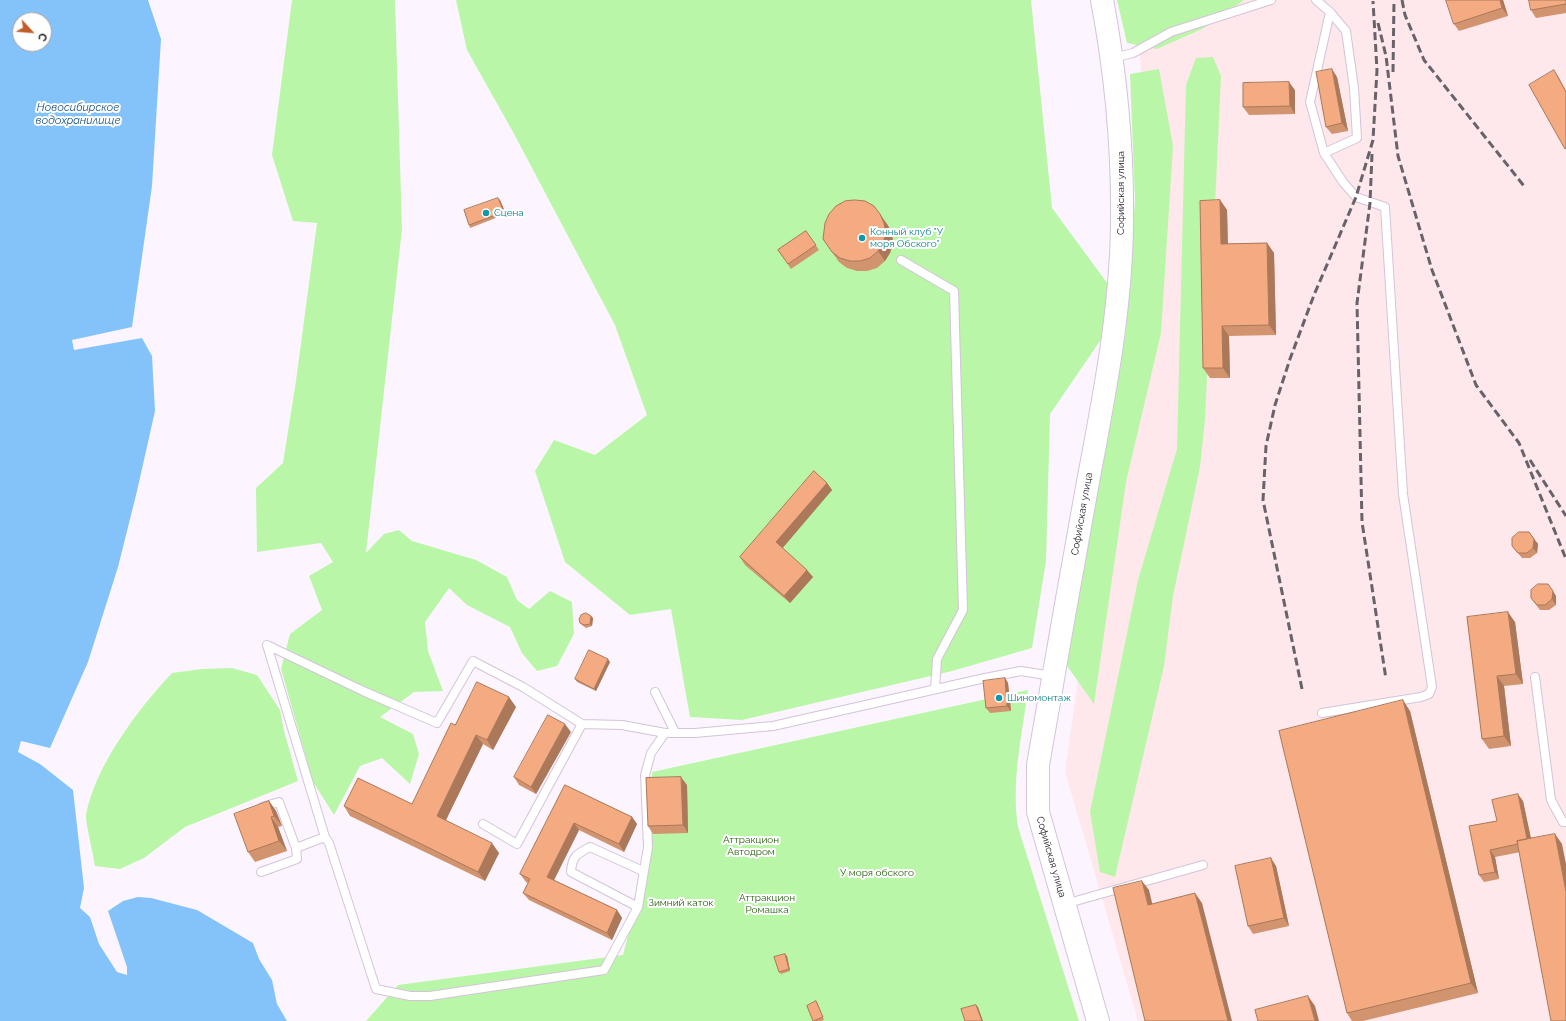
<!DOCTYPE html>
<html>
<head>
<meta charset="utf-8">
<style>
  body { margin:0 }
  #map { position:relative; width:1566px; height:1021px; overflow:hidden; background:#fcf5ff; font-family:Raleway,sans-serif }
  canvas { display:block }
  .north { position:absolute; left:12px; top:12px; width:40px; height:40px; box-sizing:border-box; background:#fff; border:1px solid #a4a2a5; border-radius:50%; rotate:116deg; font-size:11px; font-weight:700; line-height:16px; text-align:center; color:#1c161e }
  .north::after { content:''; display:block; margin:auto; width:14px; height:18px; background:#c25d29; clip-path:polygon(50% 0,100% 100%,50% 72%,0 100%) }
</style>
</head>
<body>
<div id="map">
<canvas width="1566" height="1021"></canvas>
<div class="north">С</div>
</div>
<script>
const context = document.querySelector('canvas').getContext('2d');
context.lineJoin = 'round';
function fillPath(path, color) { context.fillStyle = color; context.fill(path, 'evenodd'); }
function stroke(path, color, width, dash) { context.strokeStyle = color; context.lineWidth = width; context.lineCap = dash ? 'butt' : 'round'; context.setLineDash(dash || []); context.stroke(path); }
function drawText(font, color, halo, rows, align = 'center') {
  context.font = font + ' Raleway,sans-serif'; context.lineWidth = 4; context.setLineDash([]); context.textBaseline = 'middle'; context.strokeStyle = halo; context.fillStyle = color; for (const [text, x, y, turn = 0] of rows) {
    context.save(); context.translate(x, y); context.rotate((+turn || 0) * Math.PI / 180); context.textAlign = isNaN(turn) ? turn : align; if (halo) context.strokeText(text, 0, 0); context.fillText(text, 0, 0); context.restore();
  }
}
fillPath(new Path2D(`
  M1129,0h437v1021h-428l-73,-249 81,-575 -6,-142z`), '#fee8ec');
fillPath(new Path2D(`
  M292,0h103l7,229 -36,324 18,-19 15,-4 13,11 64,19 31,17 10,23 12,9 21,-18 22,11 2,32 -17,32 -20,5 -15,-18 -12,-26 -43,-22 -18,-17 -24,34 3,29 15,40 -29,1 -34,25 33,17 6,20 -9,30 -28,-26 -22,8 -26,49 -21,-33 -32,-113 9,-35 32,-24 -13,-34 24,-14 -12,-19 -64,9 -1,-64 27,-25 13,-82 21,-158 -24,-2 -21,-66z
  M456,0h575l21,208 72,98 -74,108 -4,147 -14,87 -80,23 -210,49 -52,-3 -19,-108 -41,6 -65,-53 -30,-91 19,-31 41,15 52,-40 -32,-90 -102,-193 -46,-82z
  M1117,0h127l-40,28 -47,21 -30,-6z
  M1213,57l8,19 -16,344 -5,47 -27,129 -9,70 -49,211 -15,-5 -10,-60 48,-232 39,-131 9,-364 10,-27z
  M1159,69l14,77 -12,187 -35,149 -32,222 -29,-41 61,-331 9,-132 -5,-126z
  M232,668l25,7 23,35 4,21 14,50 -113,46 -41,31 -24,11 -25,-3c-1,-9 -10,-45 -9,-51 9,-49 52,-106 86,-142l30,-4z
  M1028,690c-6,45 -17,91 -10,137l61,194h-713l32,-36 225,-30 26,-101 3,-82z`), '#baf6a7');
fillPath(new Path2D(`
  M0,0h148l13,39 -9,147 -20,141 -60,13 2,10 68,-12 10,18 3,55 -18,80 -19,76 -30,95 -38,86 -29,-7 -3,11 22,12 33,26 11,98 -4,20 10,9 9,27 18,28 10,3v-8l-19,-56 15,-10 15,-4 13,1 46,12 56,33 6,16 13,21 5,24 10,17h-287zM20,20h24v24h-24z`), '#83c3fa');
const lane = new Path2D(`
  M1316,0l14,12 16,19 8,57 3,50 -33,15
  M1113,58l20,-5 38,-21 100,-32
  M901,260l53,31 9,319 -26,49 -2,30
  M267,645l96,46 74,32 36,-62 50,26 59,37 40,1 43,8h30l78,-7 212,-48 36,-7 31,5
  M267,645l58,192 4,6 47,146 34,7h20l174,-26 34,-63 10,-60 -3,-72 6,-22 14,-20
  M1535,677l16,123 12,22h3
  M655,692l20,40
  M1322,713l99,-16 8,-3 3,-7 -29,-193 -18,-287 -29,-10 -13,-15 -19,-29 -14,-51 20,-90
  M483,824l34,20 65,-120
  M296,848l29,-11
  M261,872l36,-13 -1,-11 -17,-46 -17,5
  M1065,904l138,-39
  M638,907l-67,-35c1,-16 6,-18 19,-25l53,24`);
const secondary = new Path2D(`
  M1098,1021l-60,-209v-47c16,-94 33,-189 50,-283 16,-85 33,-171 34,-258 1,-75 -6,-150 -20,-224`);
stroke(lane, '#d4c3d9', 10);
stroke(secondary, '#d4c3d9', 24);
stroke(lane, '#fff', 8);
stroke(secondary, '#fff', 22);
stroke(new Path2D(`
  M1402,0l3,15 19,45 100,126
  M1378,23l8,33 12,100 34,114 44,115 43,58 47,116
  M1393,72l1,-72
  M1372,154l-2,49 -13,100 5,219 24,157
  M1530,460l36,56
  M1302,689l-39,-189 3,-54 9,-41 15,-46 24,-64 42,-98 17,-57 4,-70 -4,-69`), '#68626a', 3, [8, 4]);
fillPath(new Path2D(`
  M1448,0h55l5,16 -49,15 -5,-7z
  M1566,0v13l-30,5 -5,-8z
  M1337,77l11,54 -16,3 -6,-7z
  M1295,90v24l-46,1 -6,-8z
  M500,200l6,14 -36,14 -1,-3z
  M1220,200l7,10 1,34 39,-1 7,10 2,82 -47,1 1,42h-20l-7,-10z
  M887,224l5,9 1,10 -3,10 -5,8 -8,7 -10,3h-10l-10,-3 -8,-6 -16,-23z
  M806,231l13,19 -28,19 -13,-19z
  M827,483l5,7 -50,58 31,29 -23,26 -45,-38 -5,-8z
  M1529,532l9,12 -1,9 -7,5h-8l-10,-12z
  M1556,596v9l-7,5h-9l-9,-12z
  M591,616l2,2 -1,8 -6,2 -4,-3 -2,-2z
  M1467,617l48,5 8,62 -19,2 7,60 -22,3 -7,-10z
  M610,662l-14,29 -19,-9 -2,-3z
  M1005,678l3,5 3,28 -21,2 -4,-5z
  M516,707l-23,43 -10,-6 -37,76 53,33 -14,28 -135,-65 -6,-10 68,-2 43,-79z
  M1410,711l68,282 -115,28h-11l-5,-8z
  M571,732l-35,62 -17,-9 -5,-8z
  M565,785l67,32 5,7 -13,28 -45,-22 -25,50 63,30 5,8 -10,22 -83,-40 -6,-7 5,-10 -2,-1 -6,-8z
  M687,785l1,48 -35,1 -5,-8z
  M269,801l7,10 6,15 -4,1 9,24 -32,11 -7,-10z
  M1523,801l8,37 31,6 -67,13 4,22 -15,3 -5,-7 18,-54z
  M1276,866l13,60 -36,8 -5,-8z
  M787,956l3,15 -9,3 -2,-2z
  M816,1001l2,3 6,16 -3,1h-8z`), '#d2936f');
fillPath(new Path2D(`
  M1500,0h3l5,16 -6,-8z
  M1332,69l5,8 11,54 -6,-8z
  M1554,70l5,8 7,13v1z
  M1289,82l6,8v24l-5,-8z
  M498,198l2,2 6,14 -2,-2z
  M1220,200l7,10 1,44 -7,-10z
  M880,214l7,10 5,9 1,10 -3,10 -5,8 -7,-10z
  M1267,243l7,10 2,82 -7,-10z
  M1222,326l7,10 1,42 -7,-10z
  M827,483l5,7 -51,60 -5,-8z
  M1534,539l4,5 -1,9 -4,-5z
  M807,570l6,7 -23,26 -6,-7z
  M1553,591l3,5v9l-4,-6z
  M1508,612l7,10 8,62 -7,-10z
  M591,616l2,2 -1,8 -2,-2z
  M608,659l2,3 -14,29 -2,-2z
  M1497,676l7,10 7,60 -7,-10z
  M1005,678l3,5 3,28 -4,-5z
  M509,697l7,10 -23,43 -6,-10z
  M1403,700l7,11 68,282 -7,-10z
  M565,724l6,8 -35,62 -5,-7z
  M476,735l7,9 -40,82 -6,-10z
  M681,777l6,8 1,48 -5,-8z
  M1518,794l5,7 10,48 -5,-7z
  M269,801l7,10 6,15 -8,-10z
  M271,817l7,10 9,24 -8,-10z
  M632,817l5,7 -13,28 -5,-8z
  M574,823l5,7 -27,54 -5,-7z
  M1555,834l7,10 4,20v28z
  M492,843l7,10 -14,28 -7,-9z
  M1490,850l5,7 4,22 -4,-7z
  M1271,858l5,8 13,60 -5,-8z
  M1142,881l7,9 6,25 -7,-10z
  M1195,893l7,10 30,118h-4z
  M617,910l5,8 -10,22 -5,-7z
  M785,954l2,2 3,15 -1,-2z
  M1308,996l7,10 4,15h-4z
  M976,1005l2,2 5,14h-1z`), '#ab785a');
const building = new Path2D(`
  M1446,0h54l2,8 -48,16z
  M1529,0h37v4l-35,6z
  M1332,69l10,54 -16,4 -10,-55z
  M1554,70l12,22v56l-1,1 -36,-64z
  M1289,82l1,24 -47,1v-24z
  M498,198l6,14 -35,13 -5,-15z
  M855,200l10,1 9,5 6,8 4,9 2,10 -3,10 -5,8 -8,7 -10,3h-10l-10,-3 -8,-6 -9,-13 2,-16 4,-9 7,-8 9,-5z
  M1220,200l1,44 46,-1 2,82 -47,1 1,42h-20l-3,-167z
  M806,231l10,14 -28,19 -10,-14z
  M814,471l13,12 -51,59 31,28 -23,26 -44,-39z
  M1519,532h10l5,7 -1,9 -6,5h-9l-6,-7v-8z
  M1538,584h10l5,7 -1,8 -7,6h-8l-6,-7v-8z
  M1508,612l8,62 -19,2 7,60 -22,3 -15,-122z
  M586,613l5,3 -1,8 -6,1 -4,-2 -1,-4 2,-4z
  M589,650l19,9 -14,30 -19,-10z
  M1005,678l2,28 -21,2 -3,-27z
  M477,682l32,15 -22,43 -11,-5 -39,81 55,27 -14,29 -134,-66 14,-28 54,26 39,-81 4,2z
  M1403,700l68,283 -124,30 -68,-282z
  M548,715l17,9 -34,63 -17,-10z
  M681,777l2,48 -35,1 -2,-48z
  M565,785l67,32 -13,27 -45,-21 -27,54 70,33 -10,23 -84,-40 7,-14 -10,-5z
  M1518,794l9,45 -10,2 1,3 -28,6 5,22 -16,3 -10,-49 28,-5 -5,-21z
  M269,801l5,15 -3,1 8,24 -31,11 -14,-38z
  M1555,834l11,58v129h-15l-34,-180z
  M1271,858l13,60 -36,8 -13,-60z
  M1142,881l6,24 47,-12 33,128h-83l-32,-133z
  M785,954l4,15 -10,3 -5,-15z
  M1308,996l7,25h-57l-3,-11z
  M816,1001l7,16 -10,4 -6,-15z
  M976,1005l6,16h-17l-4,-12z`);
fillPath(building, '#f4ab81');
stroke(building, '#ab785a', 1);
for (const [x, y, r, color] of [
  [486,213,4,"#0f9aa8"],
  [862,238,4,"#0f9aa8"],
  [999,698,4,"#0f9aa8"]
]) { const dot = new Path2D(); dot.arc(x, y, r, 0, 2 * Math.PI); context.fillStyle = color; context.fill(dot); stroke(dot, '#fff', 1.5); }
drawText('10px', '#1c161e', '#fff', [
  ["Софийская улица",1121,193,-90],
  ["Софийская улица",1082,514,-80],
  ["Софийская улица",1051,857,74]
]);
drawText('10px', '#0d838f', '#fff', [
  ["Сцена",494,213],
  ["Конный клуб \"У",870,232],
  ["моря Обского\"",870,244],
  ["Шиномонтаж",1007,698]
], 'left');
drawText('10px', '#265f0b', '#fff', [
  ["Аттракцион",751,840],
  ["Автодром",751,852],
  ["У моря обского",877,873],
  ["Аттракцион",767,898],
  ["Ромашка",767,910],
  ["Зимний каток",681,903]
]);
drawText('italic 11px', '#14507c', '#fff', [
  ["Новосибирское",78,108],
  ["водохранилище",78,121]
]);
</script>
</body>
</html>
